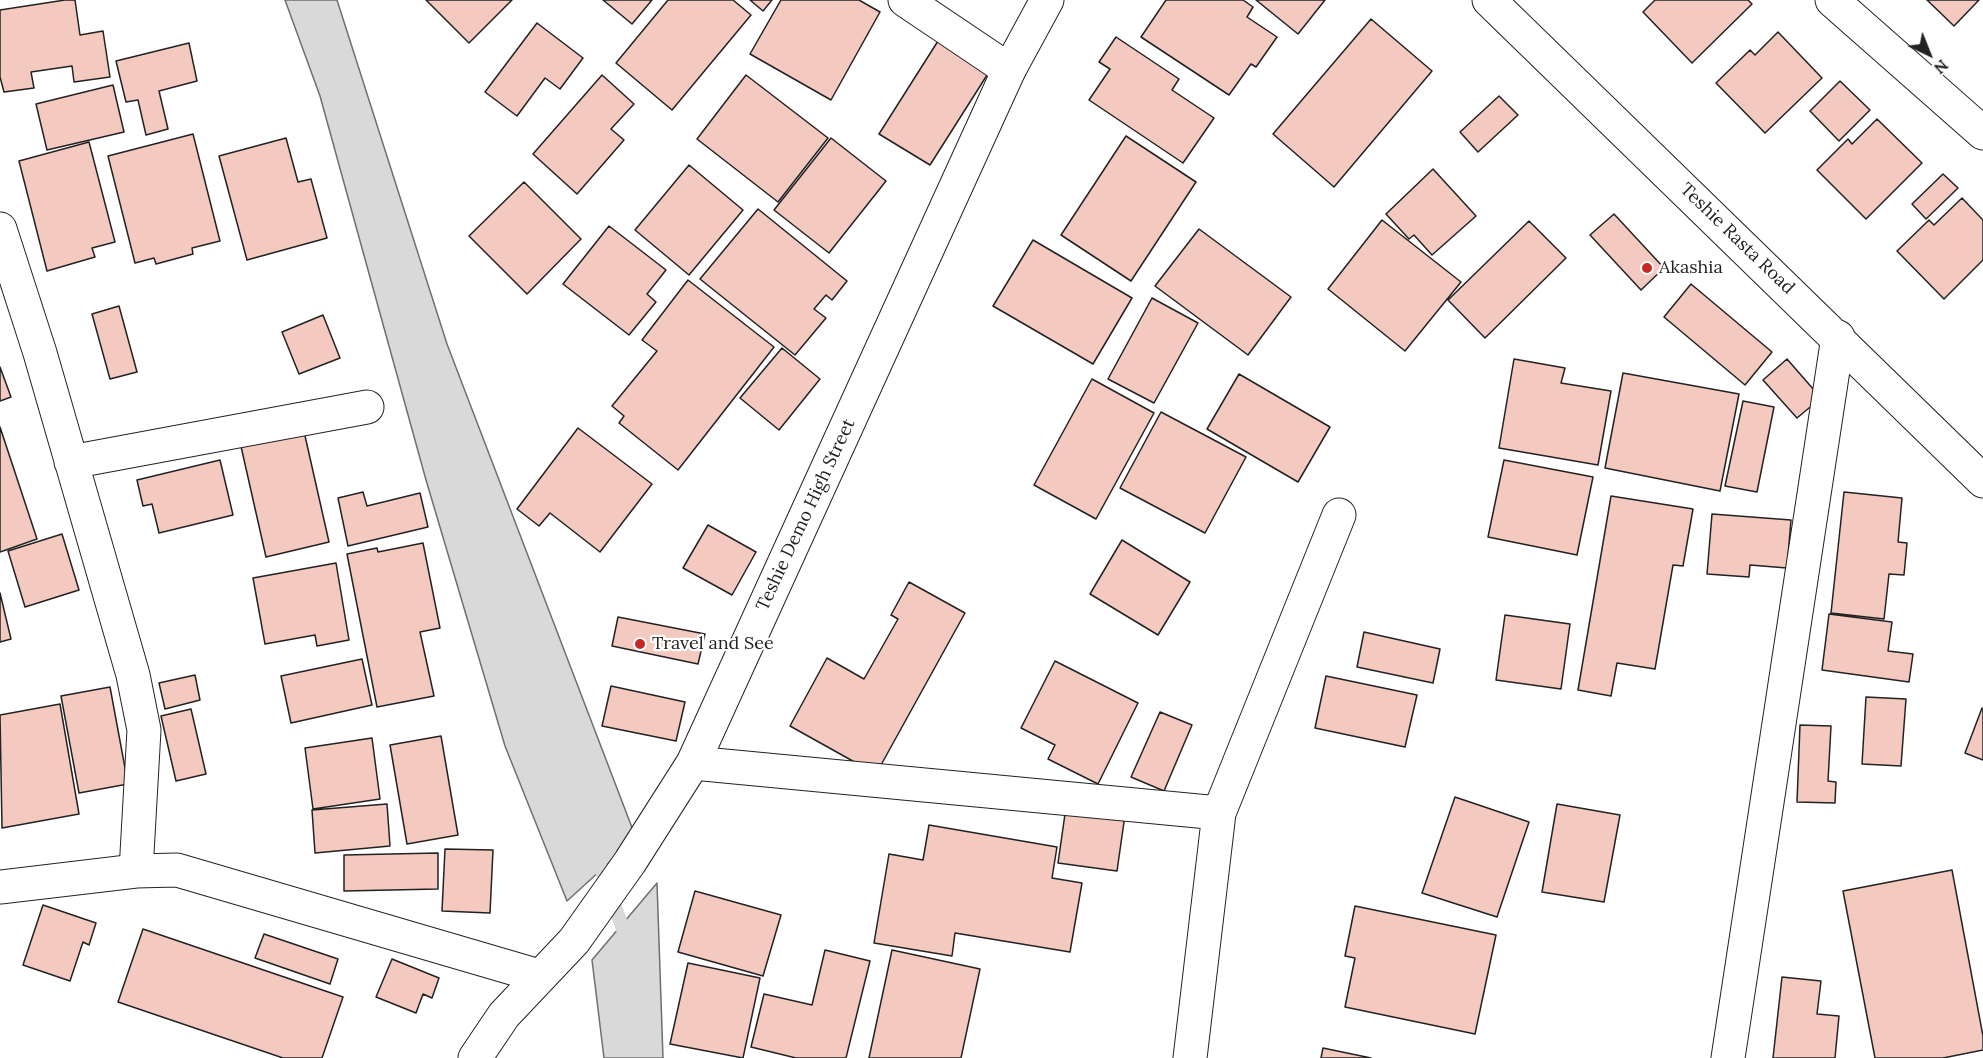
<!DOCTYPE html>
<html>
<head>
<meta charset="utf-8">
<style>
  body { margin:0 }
  #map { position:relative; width:1983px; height:1058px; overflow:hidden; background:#fff; font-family:Lora,serif }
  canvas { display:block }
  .north { position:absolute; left:1899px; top:24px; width:60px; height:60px; -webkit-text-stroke:4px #fff; paint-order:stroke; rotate:137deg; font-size:16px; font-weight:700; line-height:24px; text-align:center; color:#222 }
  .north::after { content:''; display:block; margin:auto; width:21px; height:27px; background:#222; clip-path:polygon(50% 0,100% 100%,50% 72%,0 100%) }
</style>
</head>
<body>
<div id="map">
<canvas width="1983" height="1058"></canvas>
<div class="north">N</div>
</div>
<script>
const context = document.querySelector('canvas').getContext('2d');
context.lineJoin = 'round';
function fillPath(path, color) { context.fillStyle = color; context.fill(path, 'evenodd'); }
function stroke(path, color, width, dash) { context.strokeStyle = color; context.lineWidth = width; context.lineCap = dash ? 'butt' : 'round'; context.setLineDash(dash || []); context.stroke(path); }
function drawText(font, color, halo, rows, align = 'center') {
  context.font = font + ' Lora,serif'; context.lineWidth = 4.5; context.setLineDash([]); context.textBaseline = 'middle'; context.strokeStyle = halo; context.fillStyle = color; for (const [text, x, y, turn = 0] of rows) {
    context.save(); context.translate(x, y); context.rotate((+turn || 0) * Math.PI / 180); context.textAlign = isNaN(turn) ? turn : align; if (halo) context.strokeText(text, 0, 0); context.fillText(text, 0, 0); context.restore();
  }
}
const water = new Path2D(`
  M285,0h52l110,344 189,494 -69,63 -62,-155 -79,-266 -106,-384z
  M657,883l6,175h-59l-12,-98z`);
fillPath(water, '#d9d9d9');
stroke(water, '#6f6f6f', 1.5);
stroke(new Path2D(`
  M596,854l32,89`), '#d9d9d9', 14);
const building = new Path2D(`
  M65,0h10l5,35 23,-4 7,46 -36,5 -2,-16 -41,6 3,16 -30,4 -4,-15v-67z
  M426,0h86l-43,43z
  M603,0h49l-20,24z
  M668,0h65l18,15 -79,95 -56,-47z
  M750,0h22l-9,11z
  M781,0h78l21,12 -49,88 -81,-46z
  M1166,0h77l10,7 -6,10 30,20 -21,30 -5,-3 -22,31 -88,-58z
  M1256,0h69l-27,34z
  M1655,0h93l4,4 -60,59 -49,-51z
  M1927,0h52l-25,26z
  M1371,19l61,52 -98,116 -61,-53z
  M537,23l46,35 -23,31 -15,-11 -28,38 -32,-24z
  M1778,32l44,46 -57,55 -49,-50 34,-33 5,5z
  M1116,37l63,42 -7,11 42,28 -31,45 -94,-63 21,-31 -11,-7z
  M938,41l51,31 -59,93 -51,-31z
  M189,43l8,38 -38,10 9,38 -22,6 -8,-35 -12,2 -10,-41z
  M602,75l32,29 -23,25 13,11 -47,54 -44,-40z
  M746,75l82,63 -50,64 -81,-63z
  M1840,81l30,29 -31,31 -29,-30z
  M113,85l11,47 -77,18 -11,-46z
  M1499,96l19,19 -40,37 -18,-20z
  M1877,119l45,44 -56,56 -49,-49 31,-31 4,5z
  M193,134l27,107 -28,7 1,6 -37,10 -2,-6 -19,5 -27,-107z
  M1126,136l70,46 -65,99 -70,-46z
  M286,138l12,44 13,-3 16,59 -80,22 -28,-104z
  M831,138l55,43 -57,72 -55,-43z
  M89,142l26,100 -23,6 3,9 -48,14 -28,-110z
  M689,165l54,45 -54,65 -54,-45z
  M1433,169l43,47 -44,39 -18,-20 -5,4 -23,-25z
  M1943,174l15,14 -32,31 -14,-15z
  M524,182l57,57 -54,55 -58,-58z
  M1962,198l21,22v40l-39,39 -47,-48 32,-31 5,5z
  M758,209l89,72 -15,19 -6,-5 -12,14 12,9 -31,37 -95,-76z
  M1614,214l50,54 -23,22 -51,-55z
  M1382,220l79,62 -56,69 -77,-62z
  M1529,221l37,37 -81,80 -37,-38z
  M609,226l57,44 -19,24 9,8 -27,33 -66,-51z
  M1199,229l92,68 -43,58 -93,-69z
  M1033,240l99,58 -39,66 -100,-58z
  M688,280l86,67 -96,123 -59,-47 5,-7 -12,-10 45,-55 -15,-11z
  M1691,284l81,68 -27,33 -81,-68z
  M1152,298l46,25 -44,80 -46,-24z
  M119,306l18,66 -27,7 -18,-65z
  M323,315l17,43 -41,16 -17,-42z
  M782,348l38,31 -41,51 -39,-32z
  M1514,359l51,9 -4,15 50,8 -13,74 -99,-17z
  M1787,359l34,39 -24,20 -34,-38z
  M0,367l11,30 -11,4z
  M1623,373l116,21 -19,97 -115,-23z
  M1239,374l91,53 -32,55 -91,-53z
  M1092,379l62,34 -58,106 -62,-34z
  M1743,401l31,6 -17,85 -32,-6z
  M1161,412l85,45 -41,76 -85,-45z
  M0,427l37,112 -37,13z
  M303,427l26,115 -63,15 -26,-115z
  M578,428l74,56 -52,68 -50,-39 -11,13 -22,-17z
  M220,460l13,55 -74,18 -7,-29 -9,2 -6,-26z
  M1504,460l89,17 -16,78 -89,-18z
  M363,492l4,14 53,-13 8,34 -80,19 -10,-48z
  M1844,492l58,6 -4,44 9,1 -3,32 -15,-1 -5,45 -53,-6z
  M1611,496l82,13 -10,57 -10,-1 -18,104 -38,-6 -6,33 -33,-6z
  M1712,514l79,6 -4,48 -37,-3 -1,12 -42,-3z
  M708,525l48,27 -24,43 -49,-27z
  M62,534l17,56 -54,17 -17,-56z
  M1122,540l68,42 -32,53 -68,-41z
  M423,543l17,85 -20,4 14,64 -57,11 -30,-153 30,-6 1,4z
  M336,563l13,77 -32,6 -2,-11 -50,9 -12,-66z
  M909,582l56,31 -89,161 -86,-48 37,-68 37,21 34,-60 -7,-4z
  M0,593l11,46 -11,3z
  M1829,614l63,8 -4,29 25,3 -4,28 -87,-12z
  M1505,615l65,9 -9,65 -65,-9z
  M618,617l87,17 -7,30 -86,-18z
  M1364,632l76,17 -7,34 -76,-16z
  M362,659l10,46 -81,18 -10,-47z
  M1055,661l83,42 -40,81 -50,-25 7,-14 -34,-17z
  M195,675l5,25 -35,9 -6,-26z
  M1326,676l91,19 -12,52 -90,-19z
  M611,686l74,16 -9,39 -74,-15z
  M110,687l18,97 -49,9 -18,-97z
  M1866,697l40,2 -5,67 -39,-2z
  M60,704l19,110 -77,14 -2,-113z
  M1982,708l1,1v51l-18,-7z
  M191,709l15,65 -30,7 -15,-65z
  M1160,712l32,13 -28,66 -33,-14z
  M1800,725l31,1 -3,55 8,1 -1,21 -38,-1z
  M441,736l17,99 -51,9 -17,-99z
  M372,738l8,61 -67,10 -8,-61z
  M1455,797l74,25 -32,95 -75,-24z
  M387,804l3,42 -75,7 -3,-43z
  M1557,804l63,11 -16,87 -62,-10z
  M1066,807l59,8 -8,56 -59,-8z
  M929,825l128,22 -5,31 30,5 -12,69 -115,-19 -3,23 -78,-13 15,-89 34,6z
  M445,849l48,1 -3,63 -48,-2z
  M438,853v36l-94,2v-36z
  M1952,870l31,166v14l-40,8h-68l-32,-167z
  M695,891l86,24 -18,61 -85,-24z
  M43,905l53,18 -7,22 -6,-3 -13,39 -47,-16z
  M1355,906l141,29 -21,99 -130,-27 10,-49 -10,-2z
  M143,929l200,68 -21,61h-39l-165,-56z
  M264,934l74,25 -8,25 -75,-26z
  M825,950l45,11 -24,97h-50l-45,-11 13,-53 48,11z
  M892,950l88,19 -19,89h-92z
  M392,959l47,19 -7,20 -9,-4 -7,19 -40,-16z
  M688,963l72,15 -17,80 -73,-14z
  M1782,977l39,4 -4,33 22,2 -4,42h-62z
  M1323,1048l48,10h-50z`);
fillPath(building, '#f3c9c0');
stroke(building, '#222', 1.5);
const minor = new Path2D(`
  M905,0l104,70
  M1832,0l151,133
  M0,229l40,124 93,322 11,55 -8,141
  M71,462l296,-55
  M693,763l526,50
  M0,887l136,-16 41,-1 362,106
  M1190,1058l29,-245 120,-298
  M1728,1058l110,-721`);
const tertiary = new Path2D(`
  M475,1058l29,-43 70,-74 56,-79 63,-99 316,-693 38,-70`);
const secondary = new Path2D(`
  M1489,0l494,481`);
stroke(minor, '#222', 35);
stroke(tertiary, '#222', 35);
stroke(secondary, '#222', 35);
stroke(minor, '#fff', 33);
stroke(tertiary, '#fff', 33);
stroke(secondary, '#fff', 33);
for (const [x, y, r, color] of [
  [1647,268,6,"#c62828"],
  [640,644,6,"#c62828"]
]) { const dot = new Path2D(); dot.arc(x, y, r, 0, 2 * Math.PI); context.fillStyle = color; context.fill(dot); stroke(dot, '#fff', 2); }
drawText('18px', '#222', '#fff', [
  ["Teshie Rasta Road",1737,239,44],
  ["Teshie Demo High Street",806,515,-65]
]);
drawText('18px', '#222', '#fff', [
  ["Akashia",1659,268],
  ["Travel and See",652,644]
], 'left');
</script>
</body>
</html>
